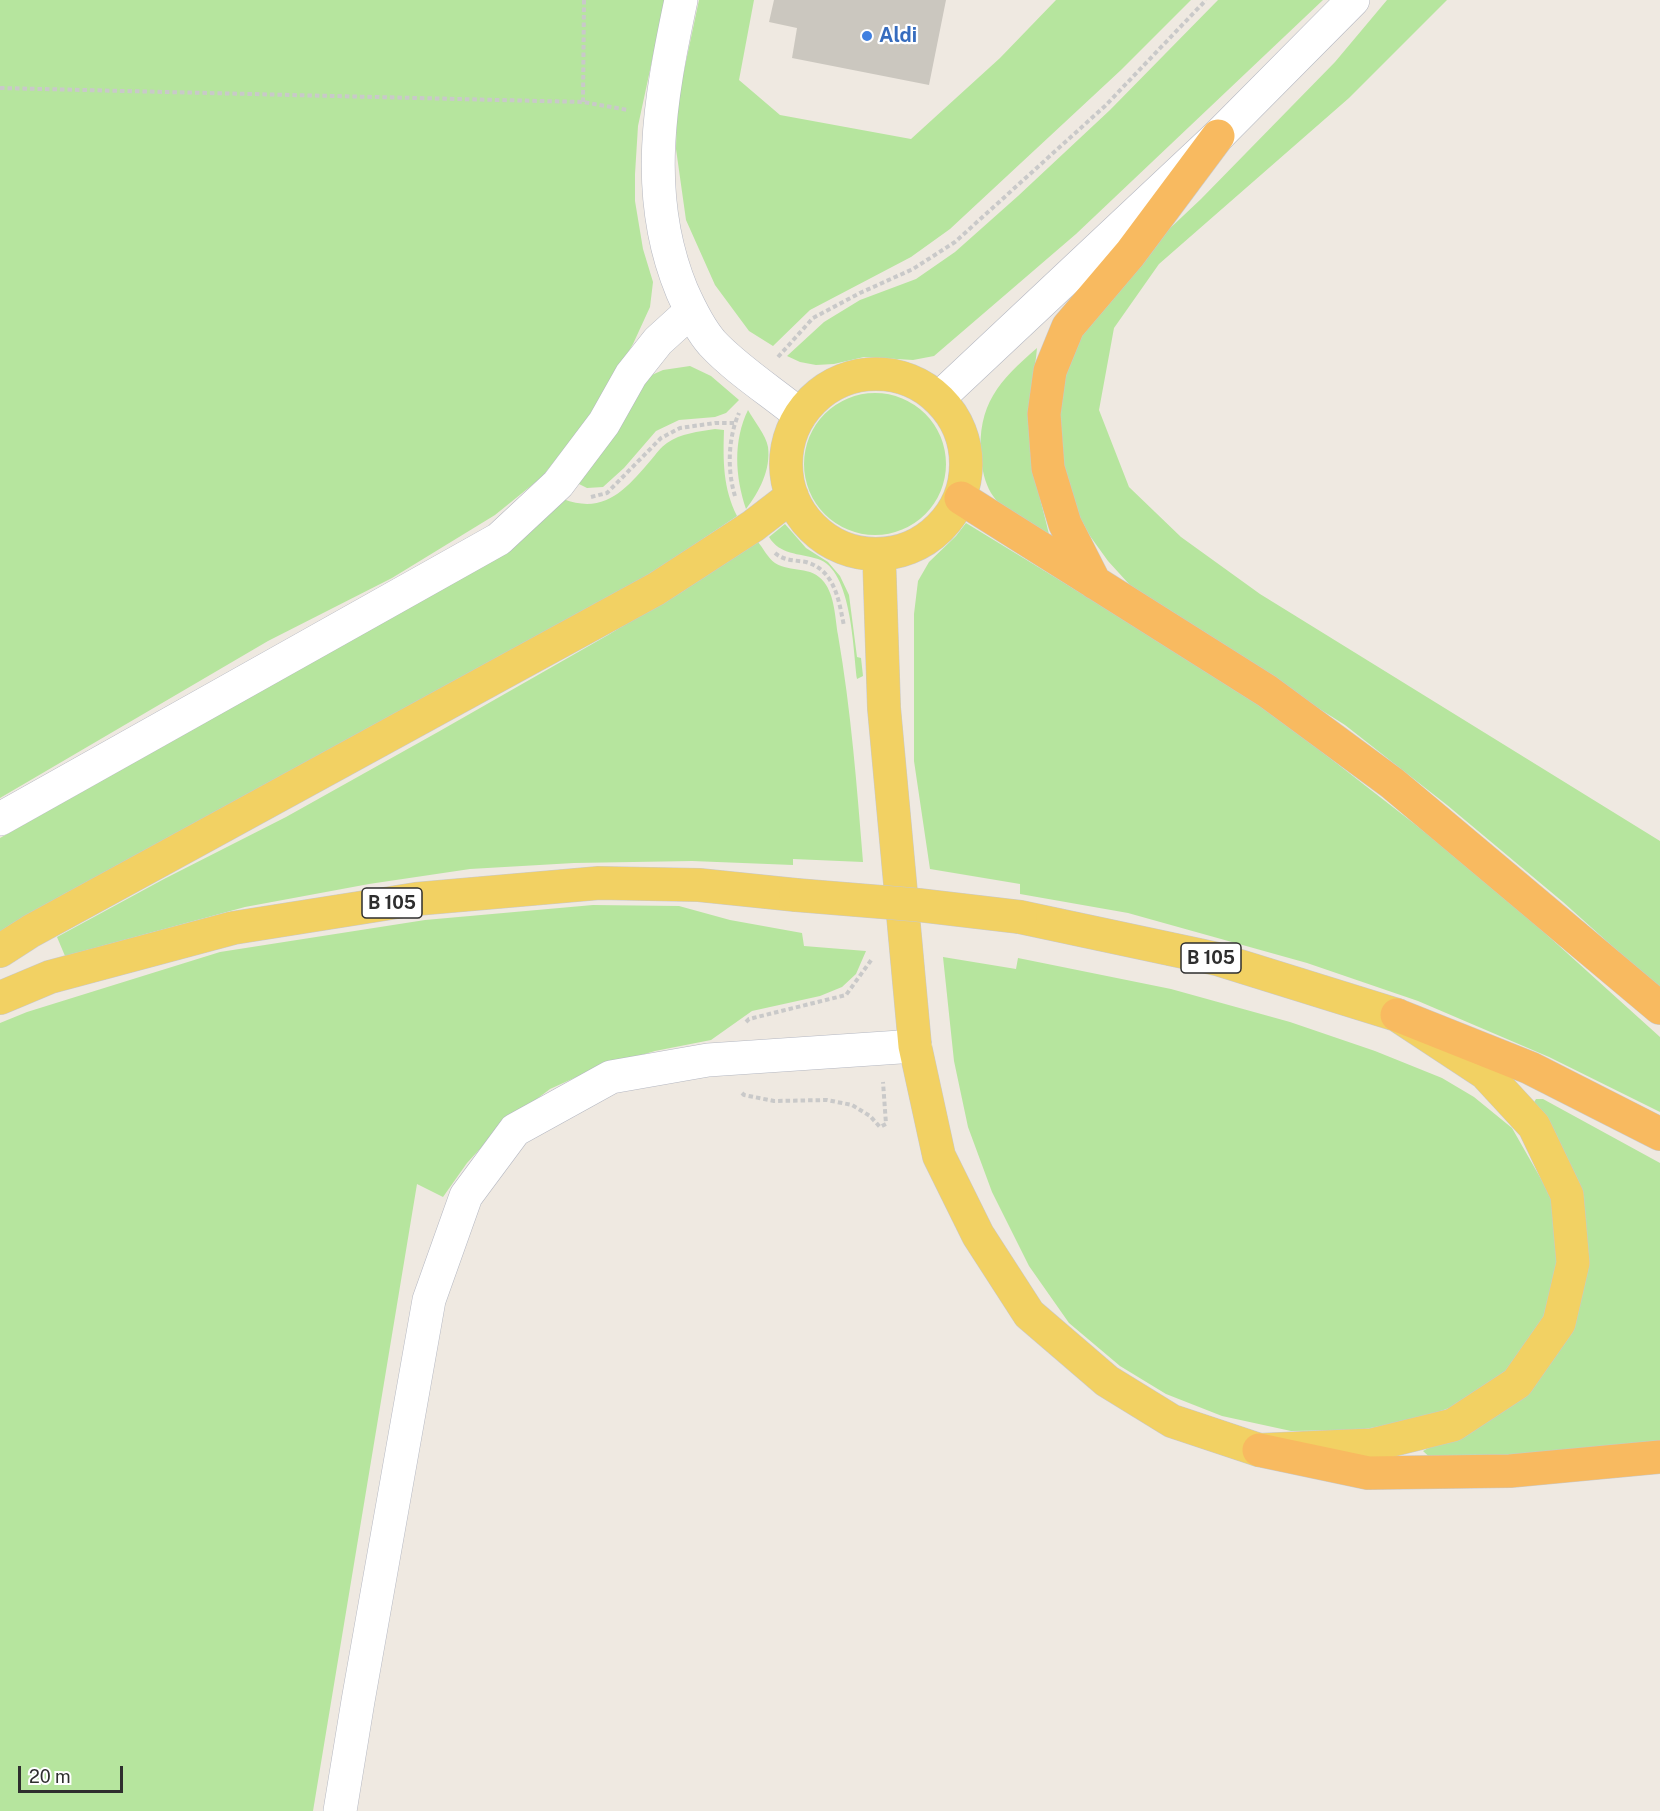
<!DOCTYPE html>
<html>
<head>
<meta charset="utf-8">
<style>
  body { margin:0 }
  #map { position:relative; width:1660px; height:1811px; overflow:hidden; background:#efe9e1; font-family:"Public Sans",sans-serif }
  canvas { display:block }
  .scale { position:absolute; left:18px; top:1766px; width:105px; height:27px; box-sizing:border-box; border:3px solid #2e2e2e; border-top:0; padding-left:8px; font-size:18px; line-height:21px; white-space:nowrap; color:#2e2e2e; -webkit-text-stroke:4px #fff; paint-order:stroke }
</style>
</head>
<body>
<div id="map">
<canvas width="1660" height="1811"></canvas>
<div class="scale">20 m</div>
</div>
<script>
const context = document.querySelector('canvas').getContext('2d');
context.lineJoin = 'round';
function fillPath(path, color) { context.fillStyle = color; context.fill(path, 'evenodd'); }
function stroke(path, color, width, dash) { context.strokeStyle = color; context.lineWidth = width; context.lineCap = dash ? 'butt' : 'round'; context.setLineDash(dash || []); context.stroke(path); }
function drawText(font, color, halo, rows, align = 'center') {
  context.font = font + ' "Public Sans",sans-serif'; context.lineWidth = 4.5; context.setLineDash([]); context.textBaseline = 'middle'; context.strokeStyle = halo; context.fillStyle = color; for (const [text, x, y, turn = 0] of rows) {
    context.save(); context.translate(x, y); context.rotate((+turn || 0) * Math.PI / 180); context.textAlign = isNaN(turn) ? turn : align; if (halo) context.strokeText(text, 0, 0); context.fillText(text, 0, 0); context.restore();
  }
}
fillPath(new Path2D(`
  M0,0h665l-27,126 -3,48v27l8,48 10,33 -3,25 -17,37 -24,41 -24,37 -43,55 -47,38 -103,63 -124,63 -268,157z
  M699,0h55l-15,80 41,35 131,24 89,-81 56,-58h135l-70,70 -171,159 -39,28 -101,53 -37,36 -24,-15 -34,-46 -29,-65 -10,-71 1,-45z
  M1218,0h105l-247,234 -142,122 -21,4 -49,-3 -30,7 -18,1 -16,-3 -13,-6 37,-34 36,-22 56,-21 39,-27 63,-56 92,-86z
  M1387,0h60l-98,98 -190,166 -45,64 -15,82 30,77 52,50 79,57 400,247v148l-97,-87 -116,-97 -102,-80 -206,-130 -31,-34 -18,-25 -18,-33 -14,-60 4,-61 10,-34 58,-82 71,-67 134,-137z
  M1037,348c-2,24 -8,46 -8,70 0,44 11,78 21,120 -20,-12 -46,-24 -59,-45 -6,-10 -9,-24 -10,-35 -4,-54 18,-77 56,-110z
  M690,366l21,10 28,24 -13,13 -11,4 -36,3 -23,11 -32,37 -21,19 -16,1 -12,-6 70,-104 18,-8z
  M804 464a71 71 0 1 1 142 0a71 71 0 1 1-142 0Z
  M748,410c6,11 18,25 20,37 3,23 -9,45 -22,62 -11,-33 -13,-68 2,-99z
  M715,429l9,1c-1,31 -1,58 13,86l-67,45 -99,61 -571,315v-99l203,-114 360,-225c42,16 63,-10 88,-39 5,-6 10,-13 16,-17 14,-10 31,-11 48,-14z
  M966,523l259,158 65,46 194,151 176,159v75l-111,-55 -131,-56 -111,-38 -179,-50 -108,-19v-10l-90,-15 -16,-108v-147l4,-33 11,-19 27,-26z
  M785,524l21,24 22,14 12,14 9,19 8,62 4,1 2,18 -6,3c-4,-30 -5,-109 -39,-120 -20,-6 -38,-4 -49,-22z
  M758,542c5,6 10,16 17,21 16,10 36,2 49,19 11,14 11,36 14,53 13,75 19,152 25,227l-70,-3v6l-101,-4 -118,2 -104,6 -101,15 -124,23 -180,49 -8,-19 107,-58 122,-62 152,-85 170,-97z
  M593,905l86,1 51,14 72,13 2,13 62,5 -10,23 -14,13 -22,9 -68,15 -41,29 -56,11 -61,18 -44,20 -49,37 -34,37 -24,34 -26,-13 -104,627h-313v-788l27,-11 193,-60 205,-32z
  M943,957l73,12 2,-11 153,31 119,33 85,29 67,27 32,19 38,31 41,72 8,53 -15,62 -27,45 -45,38 -53,21 -62,11 -68,1 -69,-15 -56,-22 -46,-28 -51,-43 -40,-57 -37,-74 -24,-65 -14,-66z
  M1536,1099h7l117,64v278l-224,22 -13,-12 26,-14 130,-142 -46,-191z`), '#b6e59e');
fillPath(new Path2D(`
  M774,0h172l-17,85 -137,-27 5,-30 -28,-6z`), '#cbc7bf');
const minor = new Path2D(`
  M0,819l499,-280 59,-55 46,-61 27,-48 27,-34 33,-30`);
const tertiary = new Path2D(`
  M681,0c-21,99 -39,195 1,291 8,18 17,37 30,52 24,26 60,49 88,72
  M340,1811l18,-110 71,-401 37,-104 49,-66 96,-53 97,-17 207,-14`);
const secondary = new Path2D(`
  M939,398l279,-262 135,-136`);
const primary = new Path2D(`
  M786 464a90 90 0 1 1 180 0a90 90 0 1 1-180 0Z
  M879,554l5,154 31,338 24,110 39,79 51,79 78,67 65,40 87,29 113,-5 81,-20 64,-42 42,-60 14,-60 -6,-68 -33,-69 -49,-53 -88,-58 -180,-56 -197,-42
  M0,951l31,-20 625,-342 97,-63 39,-30
  M0,998l50,-21 183,-49 183,-29 183,-16 100,2 97,10`);
const trunk = new Path2D(`
  M961,498l306,193 125,92 268,225
  M1095,583l-30,-59 -17,-56 -4,-54 6,-43 18,-44 62,-73 88,-118
  M1397,1015l133,53 130,66
  M1259,1450l109,23 142,-2 150,-14`);
stroke(minor, '#b4b7c1', 34);
stroke(tertiary, '#b4b7c1', 34);
stroke(secondary, '#b4b7c1', 34);
stroke(primary, '#c9c9c9', 34);
stroke(trunk, '#c9c9c9', 34);
stroke(new Path2D(`
  M0,88l583,14 45,8
  M583,102l1,-102
  M778,357l35,-39 47,-25 53,-24 42,-27 150,-136 101,-106
  M735,496c-8,-26 -7,-58 4,-83
  M591,497l16,-4 54,-55 19,-10 35,-5h20
  M775,553c9,8 20,7 31,9 29,8 33,39 38,64
  M746,1022l3,-3 97,-24 26,-36
  M742,1093l2,2 30,6 53,-1 25,5 18,11 10,11 6,-3 -3,-42`), '#c9c9c9', 4, [4.5, 3]);
stroke(minor, '#fff', 33);
stroke(tertiary, '#fff', 33);
stroke(secondary, '#fff', 33);
stroke(primary, '#f2d163', 33);
stroke(trunk, '#f8ba60', 33);
const primaryBridge = new Path2D(`
  M796,895l122,10 102,12`);
stroke(primaryBridge, '#c9c9c9', 34, []);
stroke(primaryBridge, '#f2d163', 33);
for (const [x, y, r, color] of [
  [867,36,6,"#3f7fe0"]
]) { const dot = new Path2D(); dot.arc(x, y, r, 0, 2 * Math.PI); context.fillStyle = color; context.fill(dot); stroke(dot, '#fff', 2); }
for (const [x, y, w] of [
  [392,903,60],
  [1211,958,60]
]) { const box = new Path2D(); box.roundRect(x - w / 2, y - 15, w, 30, 4.5); context.fillStyle = '#fff'; context.fill(box); stroke(box, '#2e2e2e', 1.5); }
drawText('bold 18px', '#2e2e2e', null, [
  ["B 105",392,903],
  ["B 105",1211,958]
]);
drawText('bold 20px', '#366cbe', '#fff', [
  ["Aldi",879,36]
], 'left');
</script>
</body>
</html>
